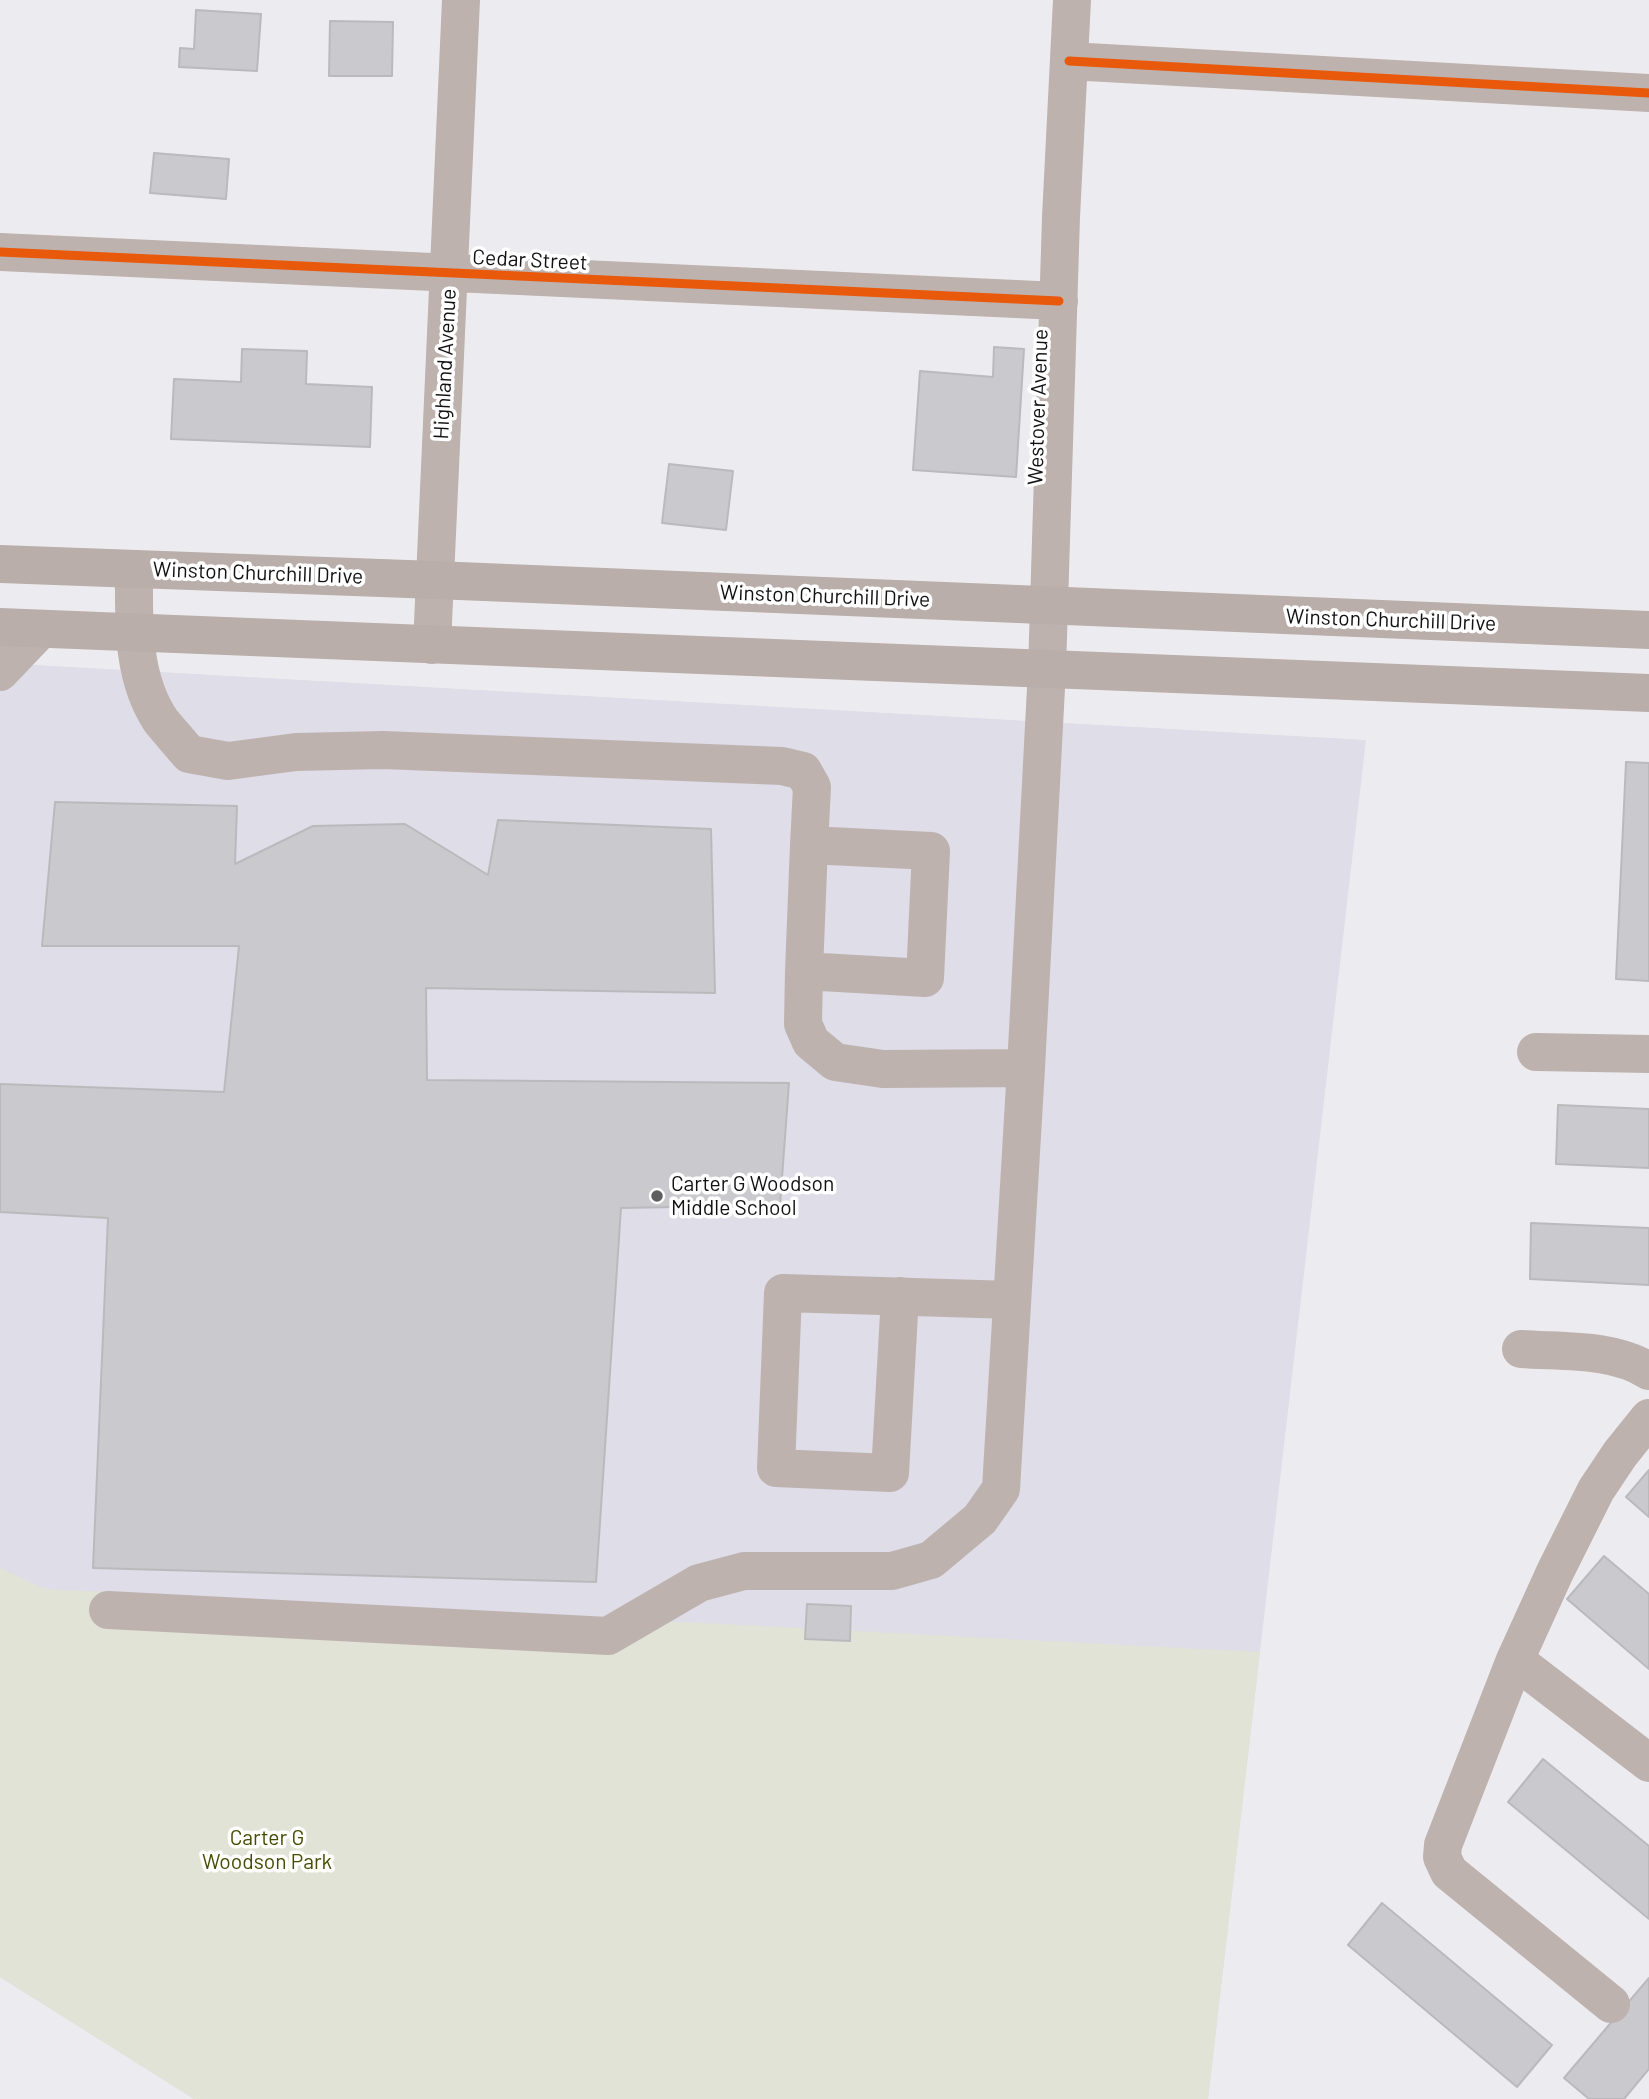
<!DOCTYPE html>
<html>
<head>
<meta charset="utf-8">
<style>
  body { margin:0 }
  canvas { display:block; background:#ececf0 }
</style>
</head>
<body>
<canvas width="1649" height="2099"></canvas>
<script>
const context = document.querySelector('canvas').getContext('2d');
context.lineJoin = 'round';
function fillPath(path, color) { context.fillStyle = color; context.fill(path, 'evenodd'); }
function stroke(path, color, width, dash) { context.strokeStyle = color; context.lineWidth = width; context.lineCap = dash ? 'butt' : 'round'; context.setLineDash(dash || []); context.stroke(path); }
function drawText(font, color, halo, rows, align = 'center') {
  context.font = font + ' Barlow,sans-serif'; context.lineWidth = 7; context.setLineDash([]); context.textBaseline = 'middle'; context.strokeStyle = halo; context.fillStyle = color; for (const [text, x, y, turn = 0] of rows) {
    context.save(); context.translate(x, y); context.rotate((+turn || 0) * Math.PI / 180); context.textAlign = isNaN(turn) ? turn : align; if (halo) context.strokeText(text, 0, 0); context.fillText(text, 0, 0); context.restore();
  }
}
fillPath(new Path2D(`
  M0,663l1366,77 -158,1359h-1014l-194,-122z`), '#dedde8');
fillPath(new Path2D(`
  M0,1568l45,21 1215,63 -52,447h-1014l-194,-122z`), '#e0e3d6');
const building = new Path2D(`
  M196,10l65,4 -4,57 -78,-4 1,-19 14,1z
  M330,21l63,1 -1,54h-63z
  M154,153l75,6 -3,40 -76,-6z
  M994,347l30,2 -8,128 -103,-7 7,-99 73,6z
  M242,349l65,2 -1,33 66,3 -2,60 -199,-8 3,-60 67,3z
  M669,464l64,7 -7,59 -64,-7z
  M1626,762l23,1v218l-33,-2z
  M55,802l182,4 -2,58 78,-38 92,-2 83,51 10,-55 213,9 4,164 -289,-5 1,92 362,3 -9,122 -159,3 -25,374 -503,-14 15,-350 -108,-6v-128l224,8 15,-146h-197z
  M1558,1105l91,4v59l-93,-4z
  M1531,1223l118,5v57l-119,-6z
  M1649,1470v47l-23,-20z
  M1604,1556l45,38v75l-82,-70z
  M807,1604l44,2 -1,35 -45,-2z
  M1543,1759l106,87v73l-141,-117z
  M1382,1903l170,142 -35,42 -169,-142z
  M1649,1978v91l-25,30h-35l-25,-21z`);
fillPath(building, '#cac9cd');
stroke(building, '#bababd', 2);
stroke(new Path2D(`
  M1069,61l580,32
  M0,252l1059,49
  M134,569c0,50 -3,108 27,152 9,11 19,22 28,33l39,7 68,-9 87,-2 399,16 21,5 9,16 -3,58
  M432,645l29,-645
  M0,672l41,-43
  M809,845l122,6 -6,127 -121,-7z
  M804,971l-1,53 8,18 24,20 48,7 143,-1
  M1536,1052l113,2
  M900,1296l-10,177 -114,-5 7,-175 229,7
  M1521,1349c42,3 91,-1 128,22
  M108,1610l500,26 91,-53 45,-12h148l39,-11 49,-41 21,-30 25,-421 21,-399 14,-452 11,-217
  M1515,1660l134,103
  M1611,2004l-162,-132 -7,-15 1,-12 72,-185 40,-88 41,-82 24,-36 29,-36`), '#beb2af', 38);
stroke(new Path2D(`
  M0,564l435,16 1214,50
  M0,627l1649,66`), '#baaeaa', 38);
stroke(new Path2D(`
  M1069,61l580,32
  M0,252l1059,49`), '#e8590c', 9);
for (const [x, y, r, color] of [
  [657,1196,7,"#5e5e60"]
]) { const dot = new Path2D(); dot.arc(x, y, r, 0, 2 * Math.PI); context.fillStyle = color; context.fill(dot); stroke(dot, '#fff', 2.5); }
drawText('21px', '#111113', '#fff', [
  ["Cedar Street",530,260,3],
  ["Highland Avenue",445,364,-87],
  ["Westover Avenue",1038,407,-88],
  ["Winston Churchill Drive",258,573,2],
  ["Winston Churchill Drive",825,596,2],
  ["Winston Churchill Drive",1391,620,2]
]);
drawText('21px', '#111113', '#fff', [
  ["Carter G Woodson",671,1184],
  ["Middle School",671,1208]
], 'left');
drawText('21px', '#464c02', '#fff', [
  ["Carter G",267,1838],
  ["Woodson Park",267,1862]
]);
</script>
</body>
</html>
